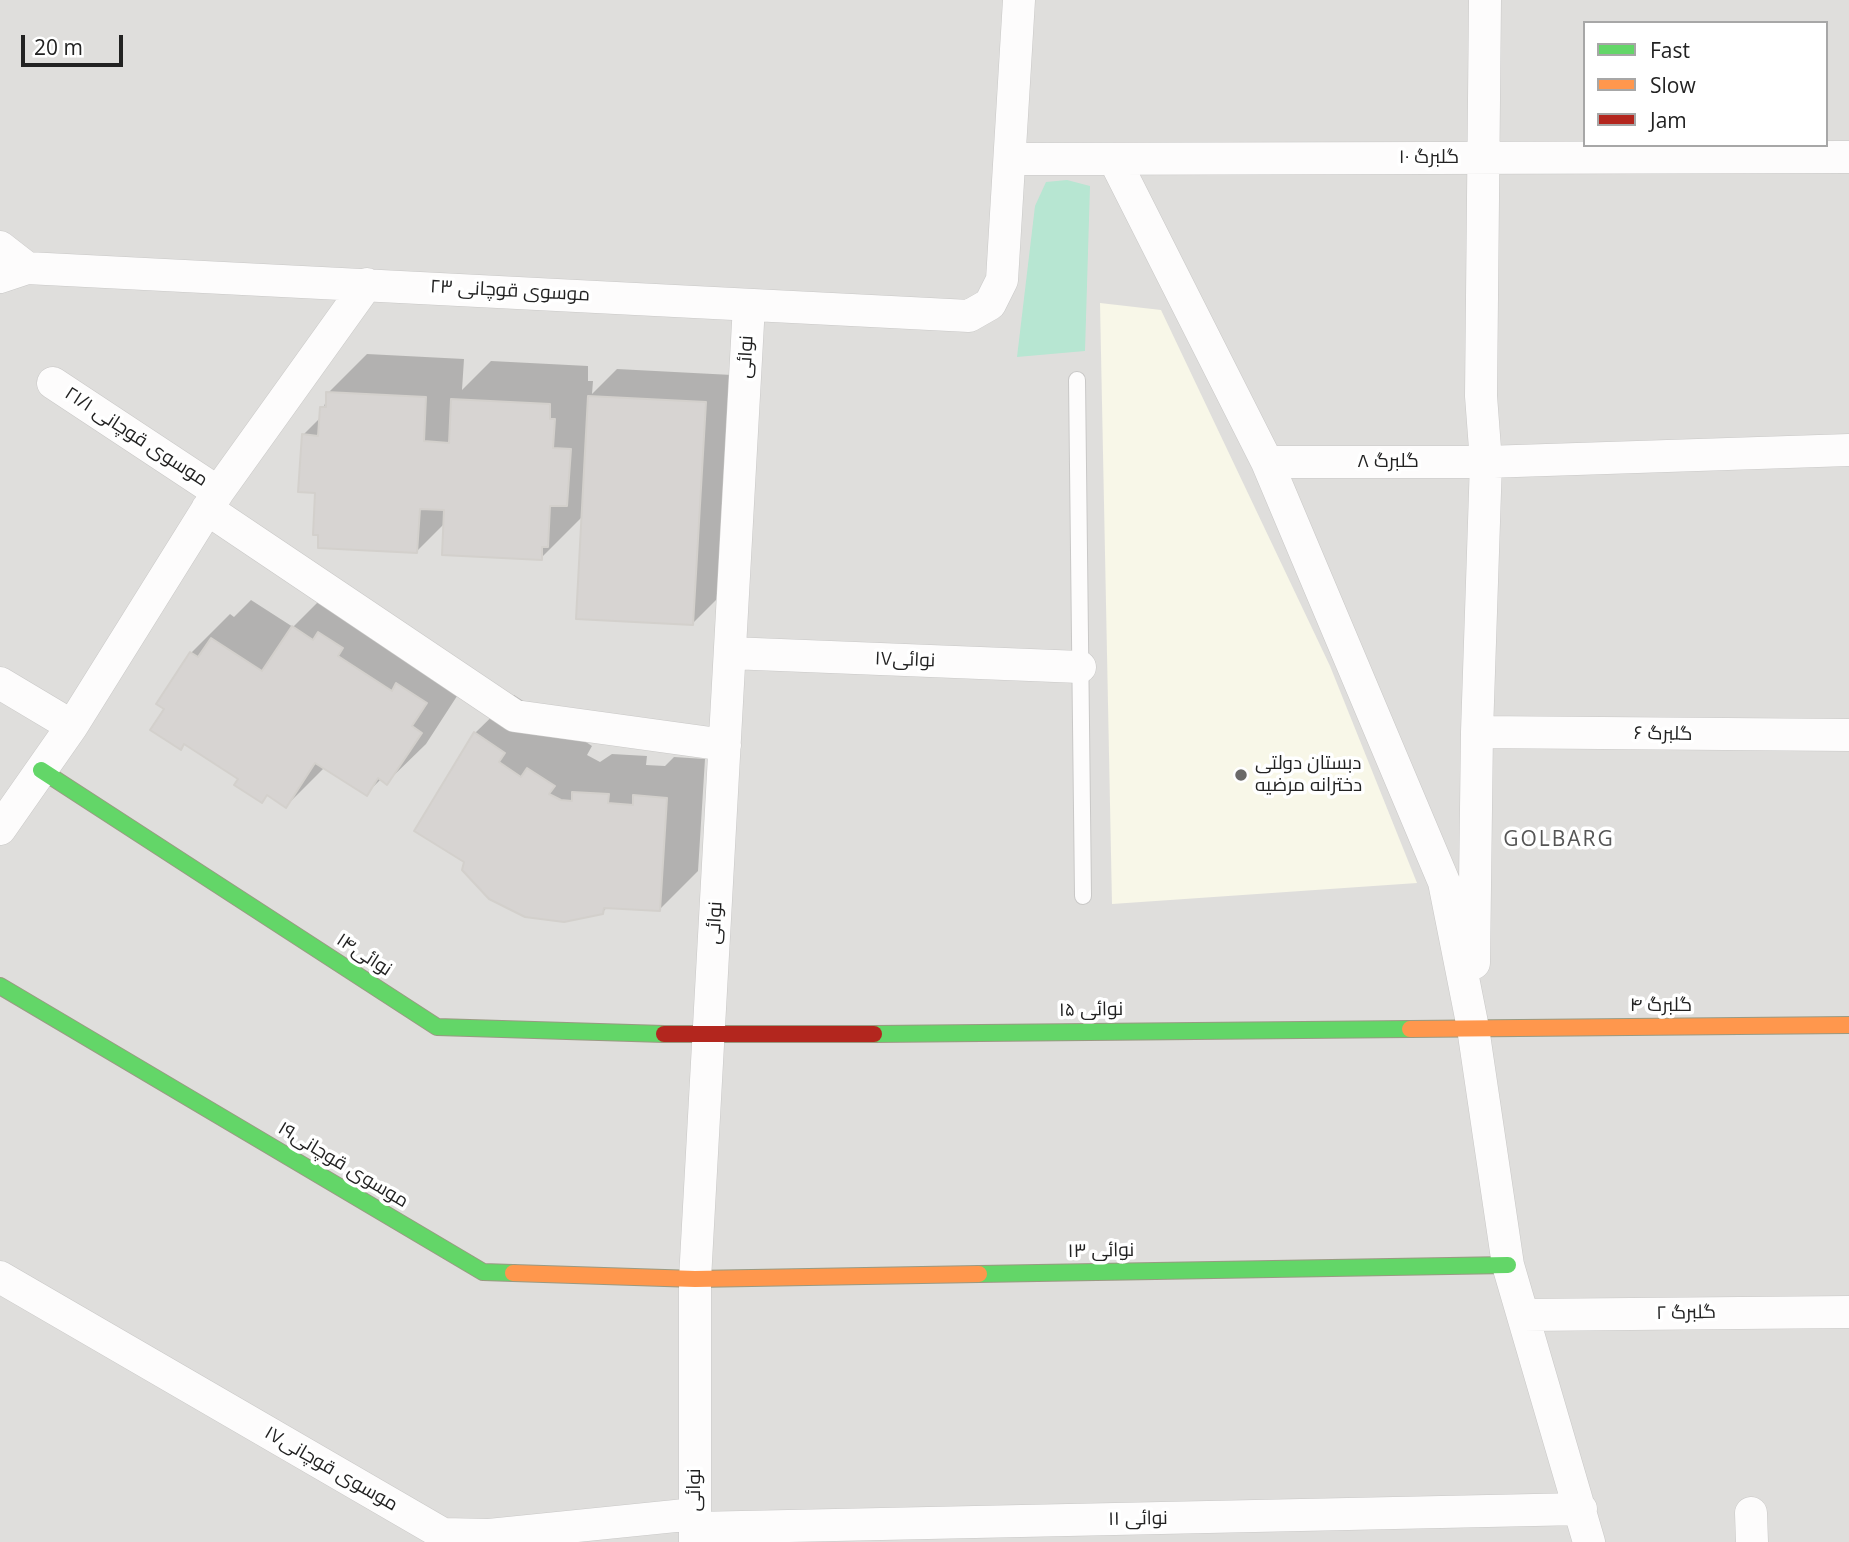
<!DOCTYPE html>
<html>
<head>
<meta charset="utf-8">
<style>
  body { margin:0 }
  #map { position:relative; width:1849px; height:1542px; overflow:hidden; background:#f0eeeb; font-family:"Open Sans",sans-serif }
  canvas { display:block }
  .legend { position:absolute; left:1583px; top:21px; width:245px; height:126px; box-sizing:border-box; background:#fff; border:2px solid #a7a7a7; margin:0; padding:9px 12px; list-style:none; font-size:21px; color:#222 }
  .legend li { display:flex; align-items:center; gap:14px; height:35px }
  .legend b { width:35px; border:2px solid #a7a7a7 }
  .scale { position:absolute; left:21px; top:35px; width:102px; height:32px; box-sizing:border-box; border:4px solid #222; border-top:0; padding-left:9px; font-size:21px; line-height:24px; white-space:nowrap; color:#222; -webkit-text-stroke:5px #fff; paint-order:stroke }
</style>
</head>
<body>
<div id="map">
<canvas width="1849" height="1542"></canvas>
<ul class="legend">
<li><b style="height:9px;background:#63d668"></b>Fast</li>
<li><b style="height:9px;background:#ff974d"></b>Slow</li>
<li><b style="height:9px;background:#b3261e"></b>Jam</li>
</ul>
<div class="scale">20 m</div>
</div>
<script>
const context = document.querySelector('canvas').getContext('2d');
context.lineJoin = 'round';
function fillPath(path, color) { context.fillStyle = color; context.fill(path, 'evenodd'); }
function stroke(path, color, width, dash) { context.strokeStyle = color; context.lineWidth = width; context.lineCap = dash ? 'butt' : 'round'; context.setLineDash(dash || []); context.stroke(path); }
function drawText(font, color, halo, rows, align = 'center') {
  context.font = font + ' "Open Sans",Cairo,sans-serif'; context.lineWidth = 7; context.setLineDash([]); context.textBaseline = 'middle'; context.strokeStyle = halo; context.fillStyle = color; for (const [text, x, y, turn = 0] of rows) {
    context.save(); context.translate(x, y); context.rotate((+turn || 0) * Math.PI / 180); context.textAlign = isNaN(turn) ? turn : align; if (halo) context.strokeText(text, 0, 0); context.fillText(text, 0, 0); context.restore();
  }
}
fillPath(new Path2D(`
  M0,0h1849v1542h-1849zM1585,23h241v122h-241z`), '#dfdedc');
fillPath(new Path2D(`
  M1100,303l61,7 169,356 87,217 -305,21z`), '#f8f7e8');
fillPath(new Path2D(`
  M1067,180l23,6 -5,165 -68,6 18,-151 11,-24z`), '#b7e6d2');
fillPath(new Path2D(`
  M367,354l97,5 -2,31 29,-29 97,5v15h5l-1,13 25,-25 115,6 -12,221 -27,27 -110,-107 -42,42 -96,-35 -28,28 -100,-60 -14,-56 18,-18 7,-24z
  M332,588l127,105 -33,51 -39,38 -6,-3 -15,15 -41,-27 -39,39 -18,-12 -7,7 -20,-22 -55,-36 -5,5 -15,-39 25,-56 39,-39 4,3 17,-17 42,27z
  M514,695l78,51 -5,9 13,7 12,-8 35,2 -1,9 19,1 9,-9 31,2 -7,112 -39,39 -51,-4 -6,7 -127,-180z`), '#0003');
const building = new Path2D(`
  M326,392l100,5 -2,44 25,2 2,-44 99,5v15h5l-2,29 18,1 -4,57h-17l-2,41h-6v13l-100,-5 2,-45 -24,-1 -3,44 -99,-5v-13h-5l2,-42 -17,-1 4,-58 16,2 2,-29h6z
  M588,396l118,6 -13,223 -117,-6z
  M292,626l21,14 5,-8 25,16 -5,8 54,35 4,-8 31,20 -15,23 10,7 -35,52 -9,-7 -11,18 -52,-33 -29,45 -19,-13 -5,8 -28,-18 4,-6 -54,-35 -3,6 -31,-20 14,-21 -8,-5 34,-52 8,5 13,-19 51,33z
  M474,732l31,21 -6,9 22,15 6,-9 28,18 -6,8 12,6 11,1v-9l37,2 -1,9 25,2v-10l34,3 -7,113 -56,-3 -1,6 -39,8 -39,-5 -36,-18 -27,-29 2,-8 -50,-31z`);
fillPath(building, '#d7d4d2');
stroke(building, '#d3d0cc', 2);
const lane = new Path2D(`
  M1077,380l6,516`);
const street = new Path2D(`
  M1010,159l839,-2
  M1114,159l153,303h219l363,-12
  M0,247l27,21
  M0,277l27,-9 942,48 21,-12 12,-24 17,-280
  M53,383l165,109
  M1267,462l177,420 29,146 35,237 81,277
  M207,509l308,207 210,29
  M730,653l350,14
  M0,683l72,43
  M1477,732l372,3
  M0,829l72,-103 146,-234 149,-208
  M1474,963l3,-231 9,-270 -5,-66 4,-396
  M0,1277l443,257 46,1 206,-21
  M1523,1315l326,-3
  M1751,1513l1,29
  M695,1528l886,-19
  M695,1542v-263l54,-974`);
const fast = new Path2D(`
  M41,770l396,257 227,7
  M0,986l483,286 30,1
  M874,1034l536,-5
  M979,1274l529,-9`);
const slow = new Path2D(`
  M1410,1029l439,-4
  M513,1273l182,6 284,-5`);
const jam = new Path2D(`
  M664,1034h210`);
stroke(lane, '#c9c8c7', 18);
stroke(street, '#c9c8c7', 33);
stroke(fast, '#999a82', 18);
stroke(slow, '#999a82', 18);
stroke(jam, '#999a82', 18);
stroke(lane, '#fdfcfc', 16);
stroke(street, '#fdfcfc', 32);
stroke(fast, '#63d668', 16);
stroke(slow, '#ff974d', 16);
stroke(jam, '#b3261e', 16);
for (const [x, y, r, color] of [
  [1241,775,7,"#6a6968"]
]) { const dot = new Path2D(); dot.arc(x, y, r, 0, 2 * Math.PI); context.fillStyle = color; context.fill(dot); stroke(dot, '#fff', 2.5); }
drawText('19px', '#222', '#fff', [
  ["گلبرگ ۱۰",1429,158],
  ["موسوی قوچانی ۲۳",510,291,3],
  ["نوائی",746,357,-87],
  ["موسوی قوچانی ۲۱/۱",136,437,33],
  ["گلبرگ ۸",1388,462],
  ["نوائی۱۷",905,660,2],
  ["گلبرگ ۶",1663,734,1],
  ["نوائی",715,923,-87],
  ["نوائی۱۴",364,955,33],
  ["گلبرگ ۴",1661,1006],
  ["نوائی ۱۵",1091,1010,-1],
  ["موسوی قوچانی۱۹",343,1165,31],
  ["نوائی ۱۳",1101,1251,-1],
  ["گلبرگ ۲",1686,1313,-1],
  ["موسوی قوچانی۱۷",331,1469,30],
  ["نوائی",695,1490,-90],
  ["نوائی ۱۱",1138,1519,-1]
]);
drawText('19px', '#222', '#fff', [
  ["دبستان دولتی",1255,764],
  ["دخترانه مرضیه",1255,786]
], 'left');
context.letterSpacing = '2px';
drawText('21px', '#555', '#fff', [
  ["GOLBARG",1559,840]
]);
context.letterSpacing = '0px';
</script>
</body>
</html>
